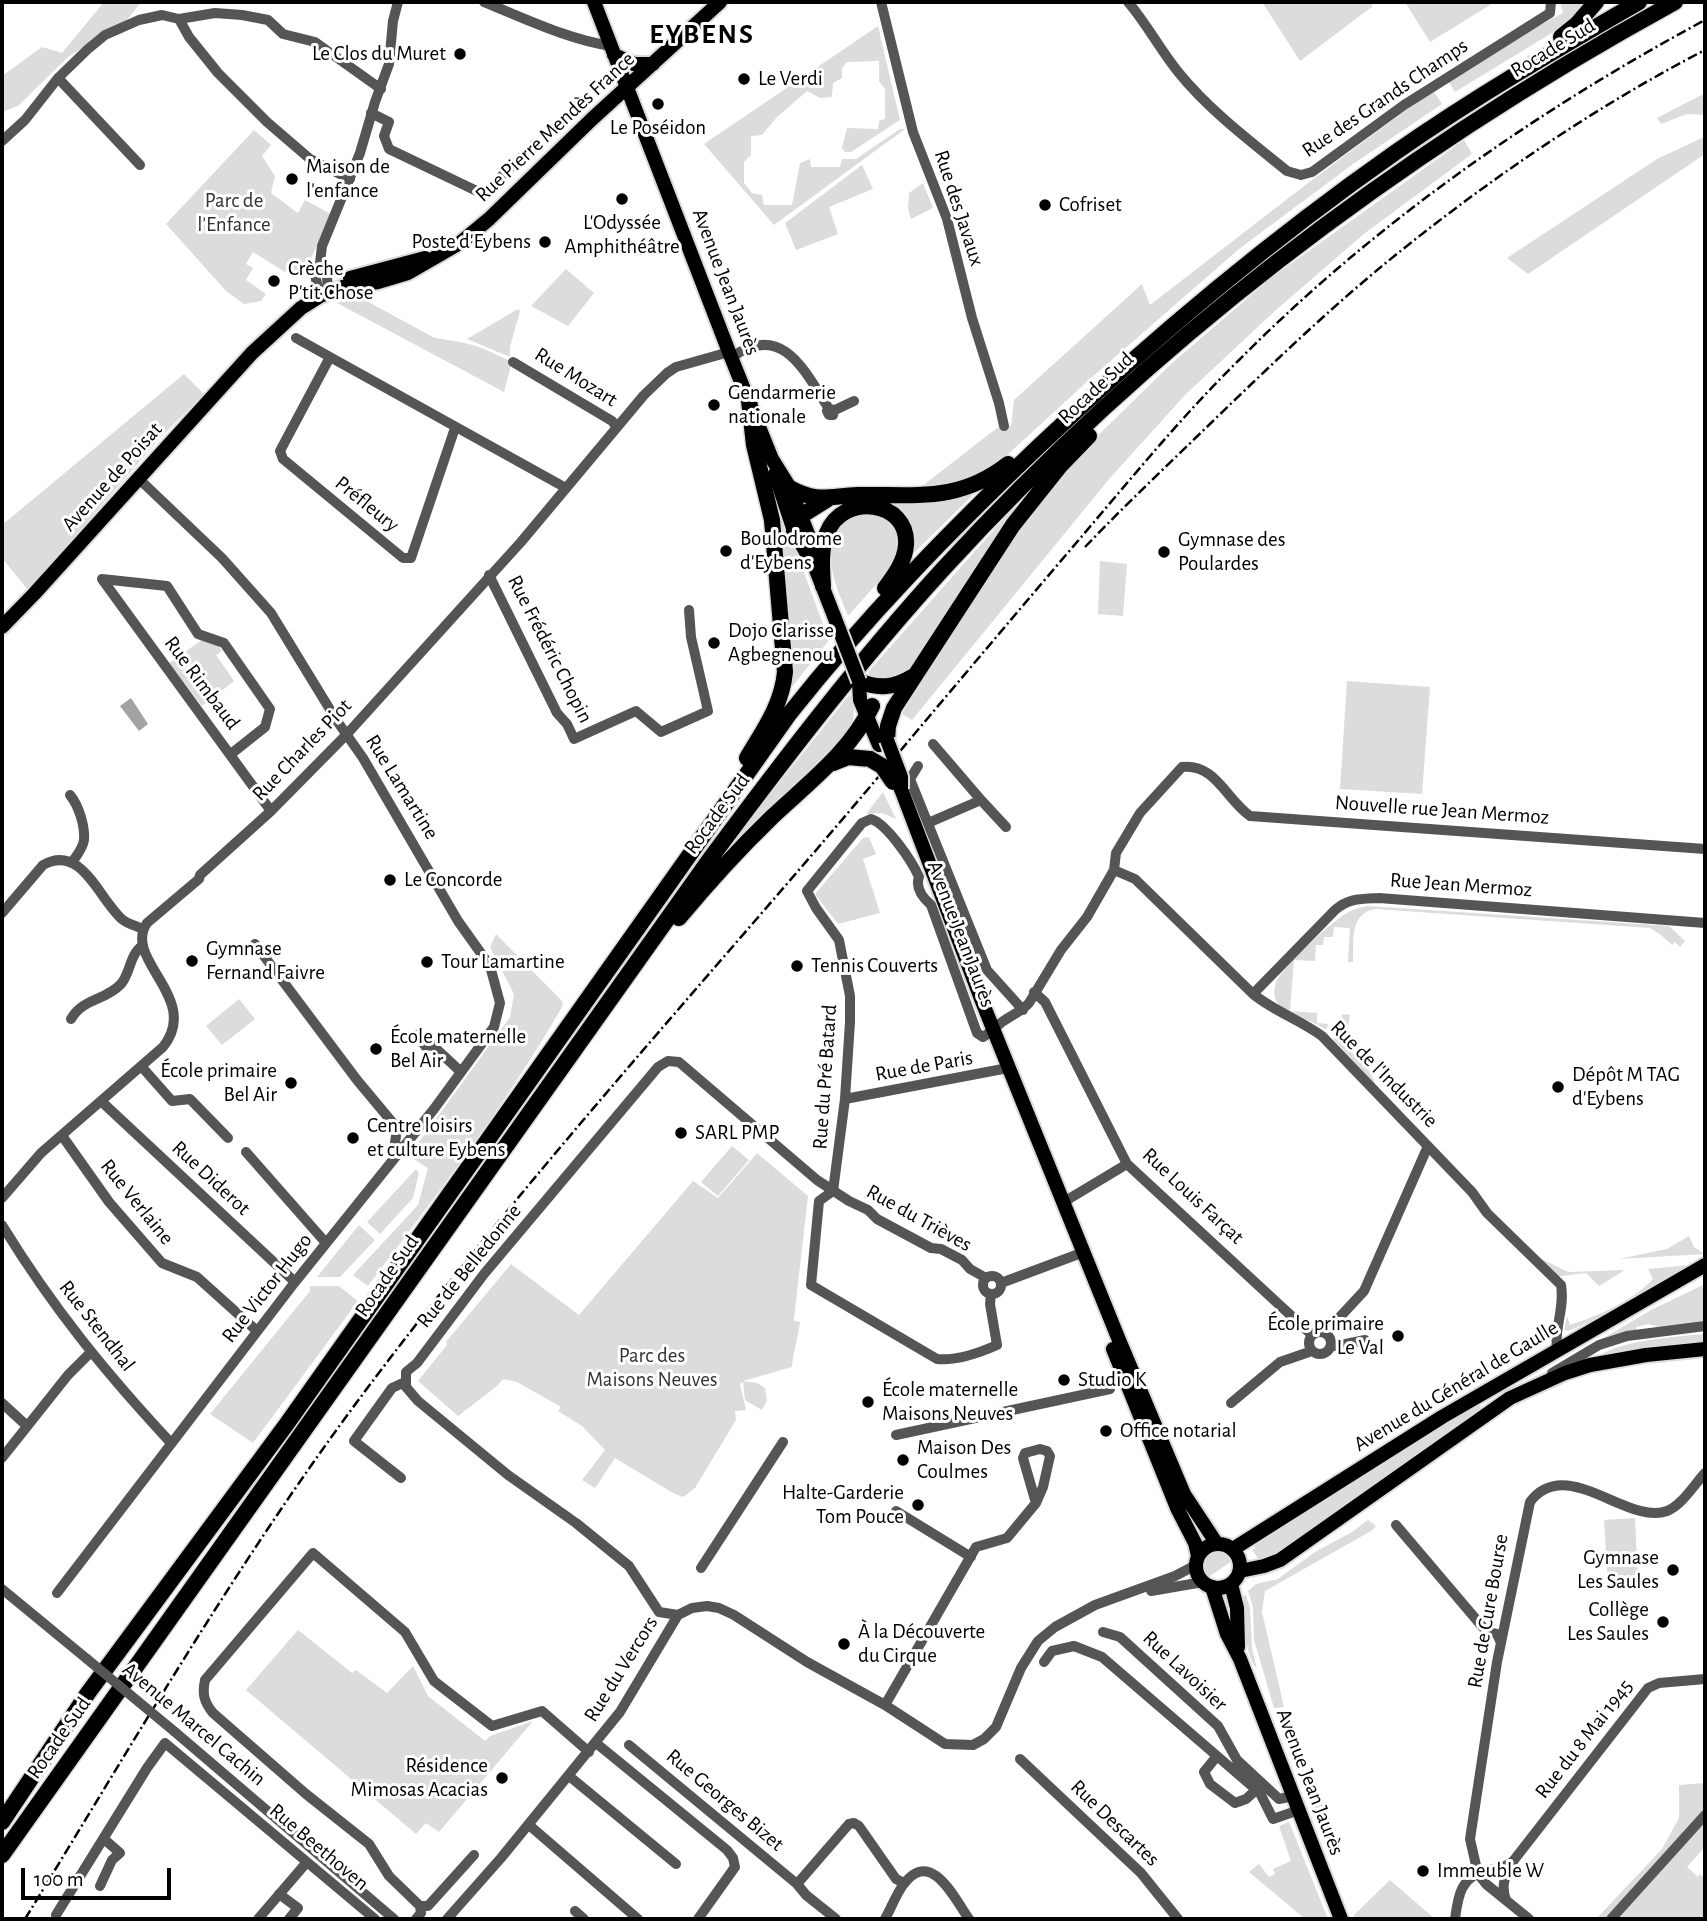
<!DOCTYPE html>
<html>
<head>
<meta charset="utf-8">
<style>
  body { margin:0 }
  #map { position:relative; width:1707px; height:1921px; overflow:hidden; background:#fff; font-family:"Alegreya Sans",sans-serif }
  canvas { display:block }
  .frame { position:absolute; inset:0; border:4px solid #000; pointer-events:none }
  .scale { position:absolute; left:21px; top:1868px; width:150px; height:32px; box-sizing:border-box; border:4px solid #000; border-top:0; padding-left:9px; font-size:21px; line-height:24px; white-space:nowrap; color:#000; -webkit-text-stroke:5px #fff; paint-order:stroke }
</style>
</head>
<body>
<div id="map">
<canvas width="1707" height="1921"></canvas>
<div class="frame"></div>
<div class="scale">100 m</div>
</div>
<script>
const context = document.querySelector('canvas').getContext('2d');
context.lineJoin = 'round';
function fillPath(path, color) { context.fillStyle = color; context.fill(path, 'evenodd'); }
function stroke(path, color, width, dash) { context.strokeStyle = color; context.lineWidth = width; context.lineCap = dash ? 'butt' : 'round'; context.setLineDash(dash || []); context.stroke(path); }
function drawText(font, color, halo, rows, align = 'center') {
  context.font = font + ' "Alegreya Sans",sans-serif'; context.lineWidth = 6; context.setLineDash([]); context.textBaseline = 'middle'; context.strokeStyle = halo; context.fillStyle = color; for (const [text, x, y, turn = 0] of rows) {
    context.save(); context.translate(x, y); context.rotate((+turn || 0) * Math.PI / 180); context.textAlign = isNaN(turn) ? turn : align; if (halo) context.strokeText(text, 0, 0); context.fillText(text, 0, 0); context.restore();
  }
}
fillPath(new Path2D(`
  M104,2h37l-14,18 -59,37 -50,49 -16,6v-36l40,-29 20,6z
  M1262,2h108l3,4 -73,55z
  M1405,2h90l-65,40z
  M1560,2h30l-25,25 -10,4 -100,61 -6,-10 73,-47 41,-22z
  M878,26l22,94 -49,32h-6l-3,-4 5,-20 31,1 1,-8 6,-2v-30l-6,-8v-20l-32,1 -5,6v10l-9,5 -1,14 -12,1 -13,-7 -30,26 -15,18 -11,1v19l-7,7v21l8,10 10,2 2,10h28l8,-42 10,-4 1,8h29l2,-8h14l44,-30h5l-131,96 -70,-81z
  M1433,90l9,14 -89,60 -114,85 -148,129 -87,80 -33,21 -43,13 -7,-5 76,-59 14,-2 3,-26 128,-116 8,21 158,-122z
  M1705,93v22l-18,-1 -26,10 -4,-6z
  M254,130l17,15 -9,11 13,20 -4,17 27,20 7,-13 26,14 -27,60 -15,-7 -4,5 -32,-20 -7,12 7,4 -7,12 20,14 -5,7 -17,3 -18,-13 -60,-67z
  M1704,137l1,17 -177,120 -21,-16 150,-99z
  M1464,140l8,14 -107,79 -89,77 -91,85 -75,83 -198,242 -10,-6 80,-130 44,-63 47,-61 99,-97 99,-85z
  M862,165l11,24 -44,18 9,27 -42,16 -11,-27z
  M923,183l10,25 -22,11 -3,-10 1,-16z
  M566,269l28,24 -26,33 -37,-20z
  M359,297l74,40c10,3 17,3 27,5 18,3 36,12 52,20l-8,30 -167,-89z
  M518,309l2,2 -10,36v10l-43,-18z
  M184,374l20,20 -43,43 -133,153 -26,-32v-33z
  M773,489l56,151 -38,48 -18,-186z
  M975,493l-62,61 -3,-24 -31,-28c33,1 64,0 96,-9z
  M1022,498l5,3 -119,171 -18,9h-17l-5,-9z
  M861,514l22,3 13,14 2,21 -9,18 -41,46c-14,-35 -24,-54 -10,-91z
  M1100,561l27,3 -4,52 -25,-2z
  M202,640l15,4 5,7 -6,4 18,26 -32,25 -33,-43z
  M1347,681l83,6 -8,107 -82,-5z
  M850,694c8,22 3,28 -7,48l-142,139z
  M883,792l13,27 -14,-6 -16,1z
  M869,837l7,17 -13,5 17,54 -42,11 -23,-30 48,-56z
  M1368,906l301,20 16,15 -5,6 -5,-5 -3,3 -11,-10 -11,-7 -275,-19c-26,5 -21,32 -22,53h-5l2,-34 -16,-1 -1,10h-9l-1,8h-7l-1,16 -21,-1 -4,51 27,2v10l11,1 -1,4 -2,1c-13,-10 -45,-14 -50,-31 -2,-7 0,-16 4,-21 10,-16 52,-55 68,-64 7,-4 13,-6 21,-7z
  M496,934l67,68 -1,5c-57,99 -126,189 -194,279l-15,-11 65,-70 10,-37 -19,-12 101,-139 4,-23 -24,-47z
  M239,999l16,20 -33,26 -16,-19z
  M1342,1014l8,1c-1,8 -4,20 -2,28 2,16 23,21 27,41l-41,-44 1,-16h6z
  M732,1146l17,14 -31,36 -17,-14z
  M757,1153l51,43 -14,123v2l6,1c-2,16 -7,30 -8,45l-49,14 14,2 8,5 2,12 -5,10 -17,-10 -2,-18 -3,2 6,26 -11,1 1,9 -41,68 -12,9 -10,-4 -58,-35 -20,30 -13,-8 23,-30 -23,-24 -24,-15 3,-4 -44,-25 -14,-3 -6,7 -39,30 -40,-35 29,-36 -1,-3 65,-78 68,51 114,-134 25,17z
  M416,1169l3,4 -6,25 -33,36 -13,-12z
  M359,1225l16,15 -35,37h-23z
  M1689,1236l5,11 11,7 -86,5 48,-10z
  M1534,1255l34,17 57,-2 -26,16 -13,-13 -31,4z
  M1690,1265c-41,19 -78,49 -122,66l-4,-1 3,-14 3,9c30,-10 61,-23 83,-46l-5,-10z
  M1705,1284v40l-42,4 -15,-4 -12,3v3l-34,9 51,-30z
  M310,1286h29l19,15 -105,142 -43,-29 100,-123z
  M1705,1334v12l-108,13c13,-18 85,-23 108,-25z
  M1478,1403l3,6 -26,21 -180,125 -15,6 -8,-11 3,-2 -4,-5 128,-82 5,2z
  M1635,1518l3,66 -30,2 -4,-66z
  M1368,1520l8,6 -5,5 -106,60 -3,21 22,95 -10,1 -20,-68 -1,-33 -5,-16 8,-7 22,-5 37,-27 37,-20z
  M1217,1551l9,3 6,7 -25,17 -4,-14 5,-9z
  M1246,1595l4,13 2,40 5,21c-15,-18 -10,-49 -14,-73z
  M298,1630l54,43 4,-3 31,23 26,-27 15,30 57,45 5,-5 43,-15 -94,111 -13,-9 -10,11 -170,-144z
  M1311,1777l4,2 13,40 1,5 -6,12 -21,-55z
  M1705,1783v64l-18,20 11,10 2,-3 5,5v40h-109l66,-70 17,-31v-33z
  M1289,1822l39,97h-23l-56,-47 10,-8 10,13 6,-3 -2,-5 18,-8 -12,-35z
  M1390,1880l45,39h-80l-1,-4z`), '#dcdcdc');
fillPath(new Path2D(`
  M131,698l17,26 -9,7 -19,-25z`), '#a3a3a3');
const major = new Path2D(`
  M594,2l135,350 43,107 18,29 20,51 4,26 20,51
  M614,55l20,9h19
  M350,278l75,-20
  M775,474l19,57 17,30
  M2,627l32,-33 218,-241 49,-45 19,-12 23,-9 35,-5 30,-9 52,-30 29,-24 103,-100 128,-117
  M859,681l1,19 19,45
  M901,789l82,215 136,336 65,154 33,50
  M1113,1349l64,159 18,35 3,13
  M1196 1566a22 22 0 1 1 44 0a22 22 0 1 1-44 0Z
  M1233,1549l209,-132 263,-152
  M1240,1571l24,-5 16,-6 230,-162 55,-25 25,-8 56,-10 59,-6
  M1231,1584l6,24 1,39
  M1212,1587l15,47 13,25 101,260`);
const highway = new Path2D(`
  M1561,37l16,-13 19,-22
  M790,488c27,15 39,8 68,7 57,-1 100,8 150,-31
  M794,531l10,-17 24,-15
  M823,586c-1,-17 -3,-36 4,-53 16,-41 82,-33 79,12 -1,16 -12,31 -21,43
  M859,681c19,8 35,7 53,-4
  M887,740l1,-14 6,-18 119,-183 47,-59 29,-30
  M747,758c16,-27 35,-53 38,-86l-13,-152 -18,-75 -5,-45
  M833,763l15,-6 22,2
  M679,918c29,-35 59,-68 92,-100 37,-35 79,-66 101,-112
  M2,1822l86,-129 198,-268 504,-712c76,-96 160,-182 248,-266 113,-107 231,-206 358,-295 79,-55 161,-103 243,-150
  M2,1855l708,-996c74,-100 150,-199 234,-291 210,-229 459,-417 731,-566`);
stroke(major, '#dbdbdb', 18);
stroke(highway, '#dbdbdb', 19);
stroke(new Path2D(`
  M484,2c42,17 83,37 127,44
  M881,2l32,130 34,87 25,99 27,85 5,23
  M1128,2c19,22 32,48 51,71 30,37 71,68 108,98l14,4 11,-3 92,-67 146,-92 1,-11
  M179,19l10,18 29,36 49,49 43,37 40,20
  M58,78l82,87
  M371,113l18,9 -5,14 5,13 94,45 53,-51
  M2,141l23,-21 33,-42 30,-29 17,-14 34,-15 23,-5 17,4 36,-6 27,2 26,5 15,14 32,8 66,47
  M320,263l7,13 1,17
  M320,296l-6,-25 6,-8 2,-17 38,-93 15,-51 14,-38 4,-43 5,-19
  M296,338l34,19
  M732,357c51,-36 73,15 97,52l-2,2 2,4h4l1,-5 -5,-1
  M513,362l99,59 5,6
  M835,410l19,-9
  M455,428l-44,130h-8l-120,-99 -3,-8 50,-94 236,131
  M489,575l68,138 10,11 7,15 62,-28 25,21 47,-21 -17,-74 -2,-27
  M102,579l65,7 31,48 26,9 46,66 -5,18 -34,27
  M102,579l169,232
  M918,766l-8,13 77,191 36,40
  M70,795c9,11 15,31 14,45 -1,8 -7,15 -11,21
  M981,800l25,27
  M928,823l53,-23 -48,-56
  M1114,870l21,9 118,115c21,17 47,26 69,42l150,156 15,21 74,72c4,24 -7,42 -4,64
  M2,913l41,-48c39,-22 56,35 80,55 5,4 14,6 20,9
  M255,944l102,136 40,48 -2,15 5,7
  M1034,992l11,10 82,162 185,171
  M1253,994l82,-84c14,-12 26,-11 44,-12l326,25
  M71,1019c12,-21 34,-18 50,-35 10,-12 8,-29 22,-39
  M417,1035l9,12 5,-3 30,28
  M141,1066l31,35 18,-2 38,39
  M845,1099l163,-31
  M102,1102l193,180
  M63,1137l46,65 53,61 35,14 60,54
  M246,1152l80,91
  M833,1191l12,-92 5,-77v-26l-11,-56 -23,-32 -9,-17 55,-68 9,-4c16,5 41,42 48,58 -4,11 4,21 12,28l46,128 6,4c8,-5 14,-12 22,-17 9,-6 17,-9 24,-17l32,-53 26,-33 27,-47 2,-17 24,-40 42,-46c33,-4 44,32 68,49l455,33
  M833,1191l-14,10 -8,84 126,74c20,2 42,-6 60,-14l-7,-41 1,-10
  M2,1198l39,-45 122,-106c39,-49 -41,-87 -16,-124l52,-44 1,-4 71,-64 76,-77 174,-192 123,-147 23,-22 9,-6 53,-15
  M1062,1203l65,-39
  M2,1225c51,83 103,147 169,218
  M983 1285a9 9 0 1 1 18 0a9 9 0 1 1-18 0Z
  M1001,1283l83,-31
  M1309 1343a11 11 0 1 1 22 0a11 11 0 1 1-22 0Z
  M1325,1333l39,-42 64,-145
  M1331,1344l5,2 29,-6
  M1552,1373l47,-28 28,-9 78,-10
  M2,1403l25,23
  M1231,1403l49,-41 32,-11
  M896,1435l214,-46
  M2,1458l66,-83 22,-22
  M401,1478l-47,-37 38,-53 13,-6
  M896,1511l75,46
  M1396,1525l90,106 11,3 4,9
  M701,1568l82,-126
  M2,1589l85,70
  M1151,1591l52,-9
  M57,1593l238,-311 139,-173 60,-82 6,-24 -10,-37 -32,-45 -95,-163 -26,-37 -66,-108 -49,-55 -83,-79
  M678,1615l-19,-3 -30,-46 -53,-43 -68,-48 -90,-74 -12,-14v-15l11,-9 67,-89 174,-207 10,-6 11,1 138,118 32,21 19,9 9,9 54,29 10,1 21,11 8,9 16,9
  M1103,1632l17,5 98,89 19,34 42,39 14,-3
  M1044,1662l8,-11 22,-5 28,11 158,136 13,26 26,-9
  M885,1705l91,-158 31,-9 29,-35 7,-16 7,-31 -3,-5 -7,-2 -15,4 -2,5 13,45
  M175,1732l219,187
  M596,1743l131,107 6,8 2,9 -37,52
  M629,1745l168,139 52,-60 5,-1 5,3 37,53 8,4
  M1217,1756l-13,16 6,12 25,19 11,-4 10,-9
  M1020,1759l121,114 37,46
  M569,1776l107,88
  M529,1825l109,94
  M797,1884l9,11 30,24
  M100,1886l12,-26 8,-7 -16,-14
  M279,1894l19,14 -9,11
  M1506,1900c-6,-16 0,-26 8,-40l134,-172 11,-5 46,-4
  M420,1906h8l46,-51
  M575,1911l9,8
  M56,1915l91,-147 18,-25 210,176
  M258,1919l49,-57
  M416,1919l5,-6 -1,-7 -31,-30 -20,-32 -63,-50 -93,-81c-9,-11 -11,-19 -8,-33l108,-127 92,79 29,49 58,45 50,-15 47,41
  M447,1919l54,-61 119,-146 58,-97 14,-7 15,-2 12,2 15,7 73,47 78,43 60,39 28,1 11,-6 12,-12 25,-59 17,-27 17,-14 40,-22 80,-29 21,-11
  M885,1919c6,-11 11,-24 18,-34 28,-38 51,13 66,34
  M1455,1919c3,-22 5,-42 31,-48 10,-3 17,-2 26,-9
  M1529,1919l-43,-35 -8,-10 -8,-35 27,-177 33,-160c36,-48 98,24 137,9 15,-6 27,-26 38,-38
  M1611,1919l94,-104`), '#555', 10);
stroke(major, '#000', 14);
stroke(highway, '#000', 16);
stroke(new Path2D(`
  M1085,547c42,-44 86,-85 129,-127 56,-54 113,-109 173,-158 98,-80 206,-154 318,-212
  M25,1919c103,-168 202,-339 318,-498 162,-221 349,-424 526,-633 69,-82 138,-164 208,-246 53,-62 104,-125 162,-182 136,-137 297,-249 466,-340`), '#000', 2.5, [10, 3.5, 2, 3.5]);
const majorBridge = new Path2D(`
  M834,616l25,65
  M887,740l14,37v12`);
const highwayBridge = new Path2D(`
  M870,759l12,7 11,16`);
stroke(majorBridge, '#dbdbdb', 18, []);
stroke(highwayBridge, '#dbdbdb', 19, []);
stroke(new Path2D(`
  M87,1659l88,73`), '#555', 10);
stroke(majorBridge, '#000', 14);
stroke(highwayBridge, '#000', 16);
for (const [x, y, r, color] of [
  [460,54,7,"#000"],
  [744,79,7,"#000"],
  [658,104,7,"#000"],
  [292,179,7,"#000"],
  [622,199,7,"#000"],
  [1045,205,7,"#000"],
  [545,242,7,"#000"],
  [274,281,7,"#000"],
  [714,405,7,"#000"],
  [726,551,7,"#000"],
  [1164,552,7,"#000"],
  [714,643,7,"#000"],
  [390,880,7,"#000"],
  [192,961,7,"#000"],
  [427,962,7,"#000"],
  [797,966,7,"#000"],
  [376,1049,7,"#000"],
  [291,1083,7,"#000"],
  [1558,1087,7,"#000"],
  [681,1133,7,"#000"],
  [353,1138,7,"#000"],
  [1398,1336,7,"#000"],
  [1064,1380,7,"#000"],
  [868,1402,7,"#000"],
  [1106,1431,7,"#000"],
  [903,1460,7,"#000"],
  [918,1505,7,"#000"],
  [1673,1570,7,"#000"],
  [1663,1622,7,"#000"],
  [844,1644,7,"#000"],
  [502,1778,7,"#000"],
  [1423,1871,7,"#000"]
]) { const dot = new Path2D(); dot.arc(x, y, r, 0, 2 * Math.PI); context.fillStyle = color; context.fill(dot); stroke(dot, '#fff', 2.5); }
drawText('21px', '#000', '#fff', [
  ["Rocade Sud",1553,48,-31],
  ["Rue des Grands Champs",1385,98,-34],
  ["Rue Pierre Mendès France",555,127,-43],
  ["Rue des Javaux",959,208,72],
  ["Avenue Jean Jaurès",726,282,69],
  ["Rue Mozart",576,377,32],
  ["Rocade Sud",1096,388,-43],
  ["Avenue de Poisat",112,477,-48],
  ["Préfleury",367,504,39],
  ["Rue Frédéric Chopin",550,649,63],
  ["Rue Rimbaud",202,683,53],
  ["Rue Charles Piot",302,750,-46],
  ["Rue Lamartine",402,787,58],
  ["Nouvelle rue Jean Mermoz",1442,810,4],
  ["Rocade Sud",717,814,-53],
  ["Rue Jean Mermoz",1461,885,4],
  ["Avenue Jean Jaurès",961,934,69],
  ["Rue de Paris",924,1066,-10],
  ["Rue de l'Industrie",1384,1074,45],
  ["Rue du Pré Batard",825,1077,-86],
  ["Rue Diderot",211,1178,43],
  ["Rue Louis Farçat",1193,1196,43],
  ["Rue Verlaine",137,1202,51],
  ["Rue du Trièves",919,1218,29],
  ["Rue de Belledonne",469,1266,-51],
  ["Rocade Sud",387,1276,-55],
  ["Rue Victor Hugo",267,1288,-52],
  ["Rue Stendhal",97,1326,52],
  ["Avenue du Général de Gaulle",1456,1386,-31],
  ["Rue de Cure Bourse",1488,1611,-80],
  ["Rue du Vercors",621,1669,-58],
  ["Rue Lavoisier",1185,1671,43],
  ["Avenue Marcel Cachin",194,1724,40],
  ["Rocade Sud",59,1738,-55],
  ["Rue du 8 Mai 1945",1584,1739,-52],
  ["Avenue Jean Jaurès",1310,1782,69],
  ["Rue Georges Bizet",725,1800,40],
  ["Rue Descartes",1115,1823,44],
  ["Rue Beethoven",319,1847,40]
]);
drawText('21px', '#000', '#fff', [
  ["Le Clos du Muret",446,54,"right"],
  ["Le Verdi",758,79],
  ["Le Poséidon",658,128,"center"],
  ["Maison de",306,167],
  ["l'enfance",306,191],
  ["Cofriset",1059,205],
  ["L'Odyssée",622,223,"center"],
  ["Amphithéâtre",622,247,"center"],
  ["Poste d'Eybens",531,242,"right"],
  ["Crèche",288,269],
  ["P'tit Chose",288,293],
  ["Gendarmerie",728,393],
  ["nationale",728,417],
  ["Boulodrome",740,539],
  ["d'Eybens",740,563],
  ["Gymnase des",1178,540],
  ["Poulardes",1178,564],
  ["Dojo Clarisse",728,631],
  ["Agbegnenou",728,655],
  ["Le Concorde",404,880],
  ["Gymnase",206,949],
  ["Fernand Faivre",206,973],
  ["Tour Lamartine",441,962],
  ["Tennis Couverts",811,966],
  ["École maternelle",390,1037],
  ["Bel Air",390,1061],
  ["École primaire",277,1071,"right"],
  ["Bel Air",277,1095,"right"],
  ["Dépôt M TAG",1572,1075],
  ["d'Eybens",1572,1099],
  ["Centre loisirs",367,1126],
  ["et culture Eybens",367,1150],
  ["SARL PMP",695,1133],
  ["École primaire",1384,1324,"right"],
  ["Le Val",1384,1348,"right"],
  ["Studio K",1078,1380],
  ["École maternelle",882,1390],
  ["Maisons Neuves",882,1414],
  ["Office notarial",1120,1431],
  ["Maison Des",917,1448],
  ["Coulmes",917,1472],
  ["Halte-Garderie",904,1493,"right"],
  ["Tom Pouce",904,1517,"right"],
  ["Gymnase",1659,1558,"right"],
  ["Les Saules",1659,1582,"right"],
  ["Collège",1649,1610,"right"],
  ["Les Saules",1649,1634,"right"],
  ["À la Découverte",858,1632],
  ["du Cirque",858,1656],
  ["Résidence",488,1766,"right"],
  ["Mimosas Acacias",488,1790,"right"],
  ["Immeuble W",1437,1871]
], 'left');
drawText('21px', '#333', '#fff', [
  ["Parc de",234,201],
  ["l'Enfance",234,225],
  ["Parc des",652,1356],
  ["Maisons Neuves",652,1380]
]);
context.letterSpacing = '2px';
drawText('bold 28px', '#000', '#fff', [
  ["EYBENS",702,35]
]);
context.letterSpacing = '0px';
</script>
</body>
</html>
